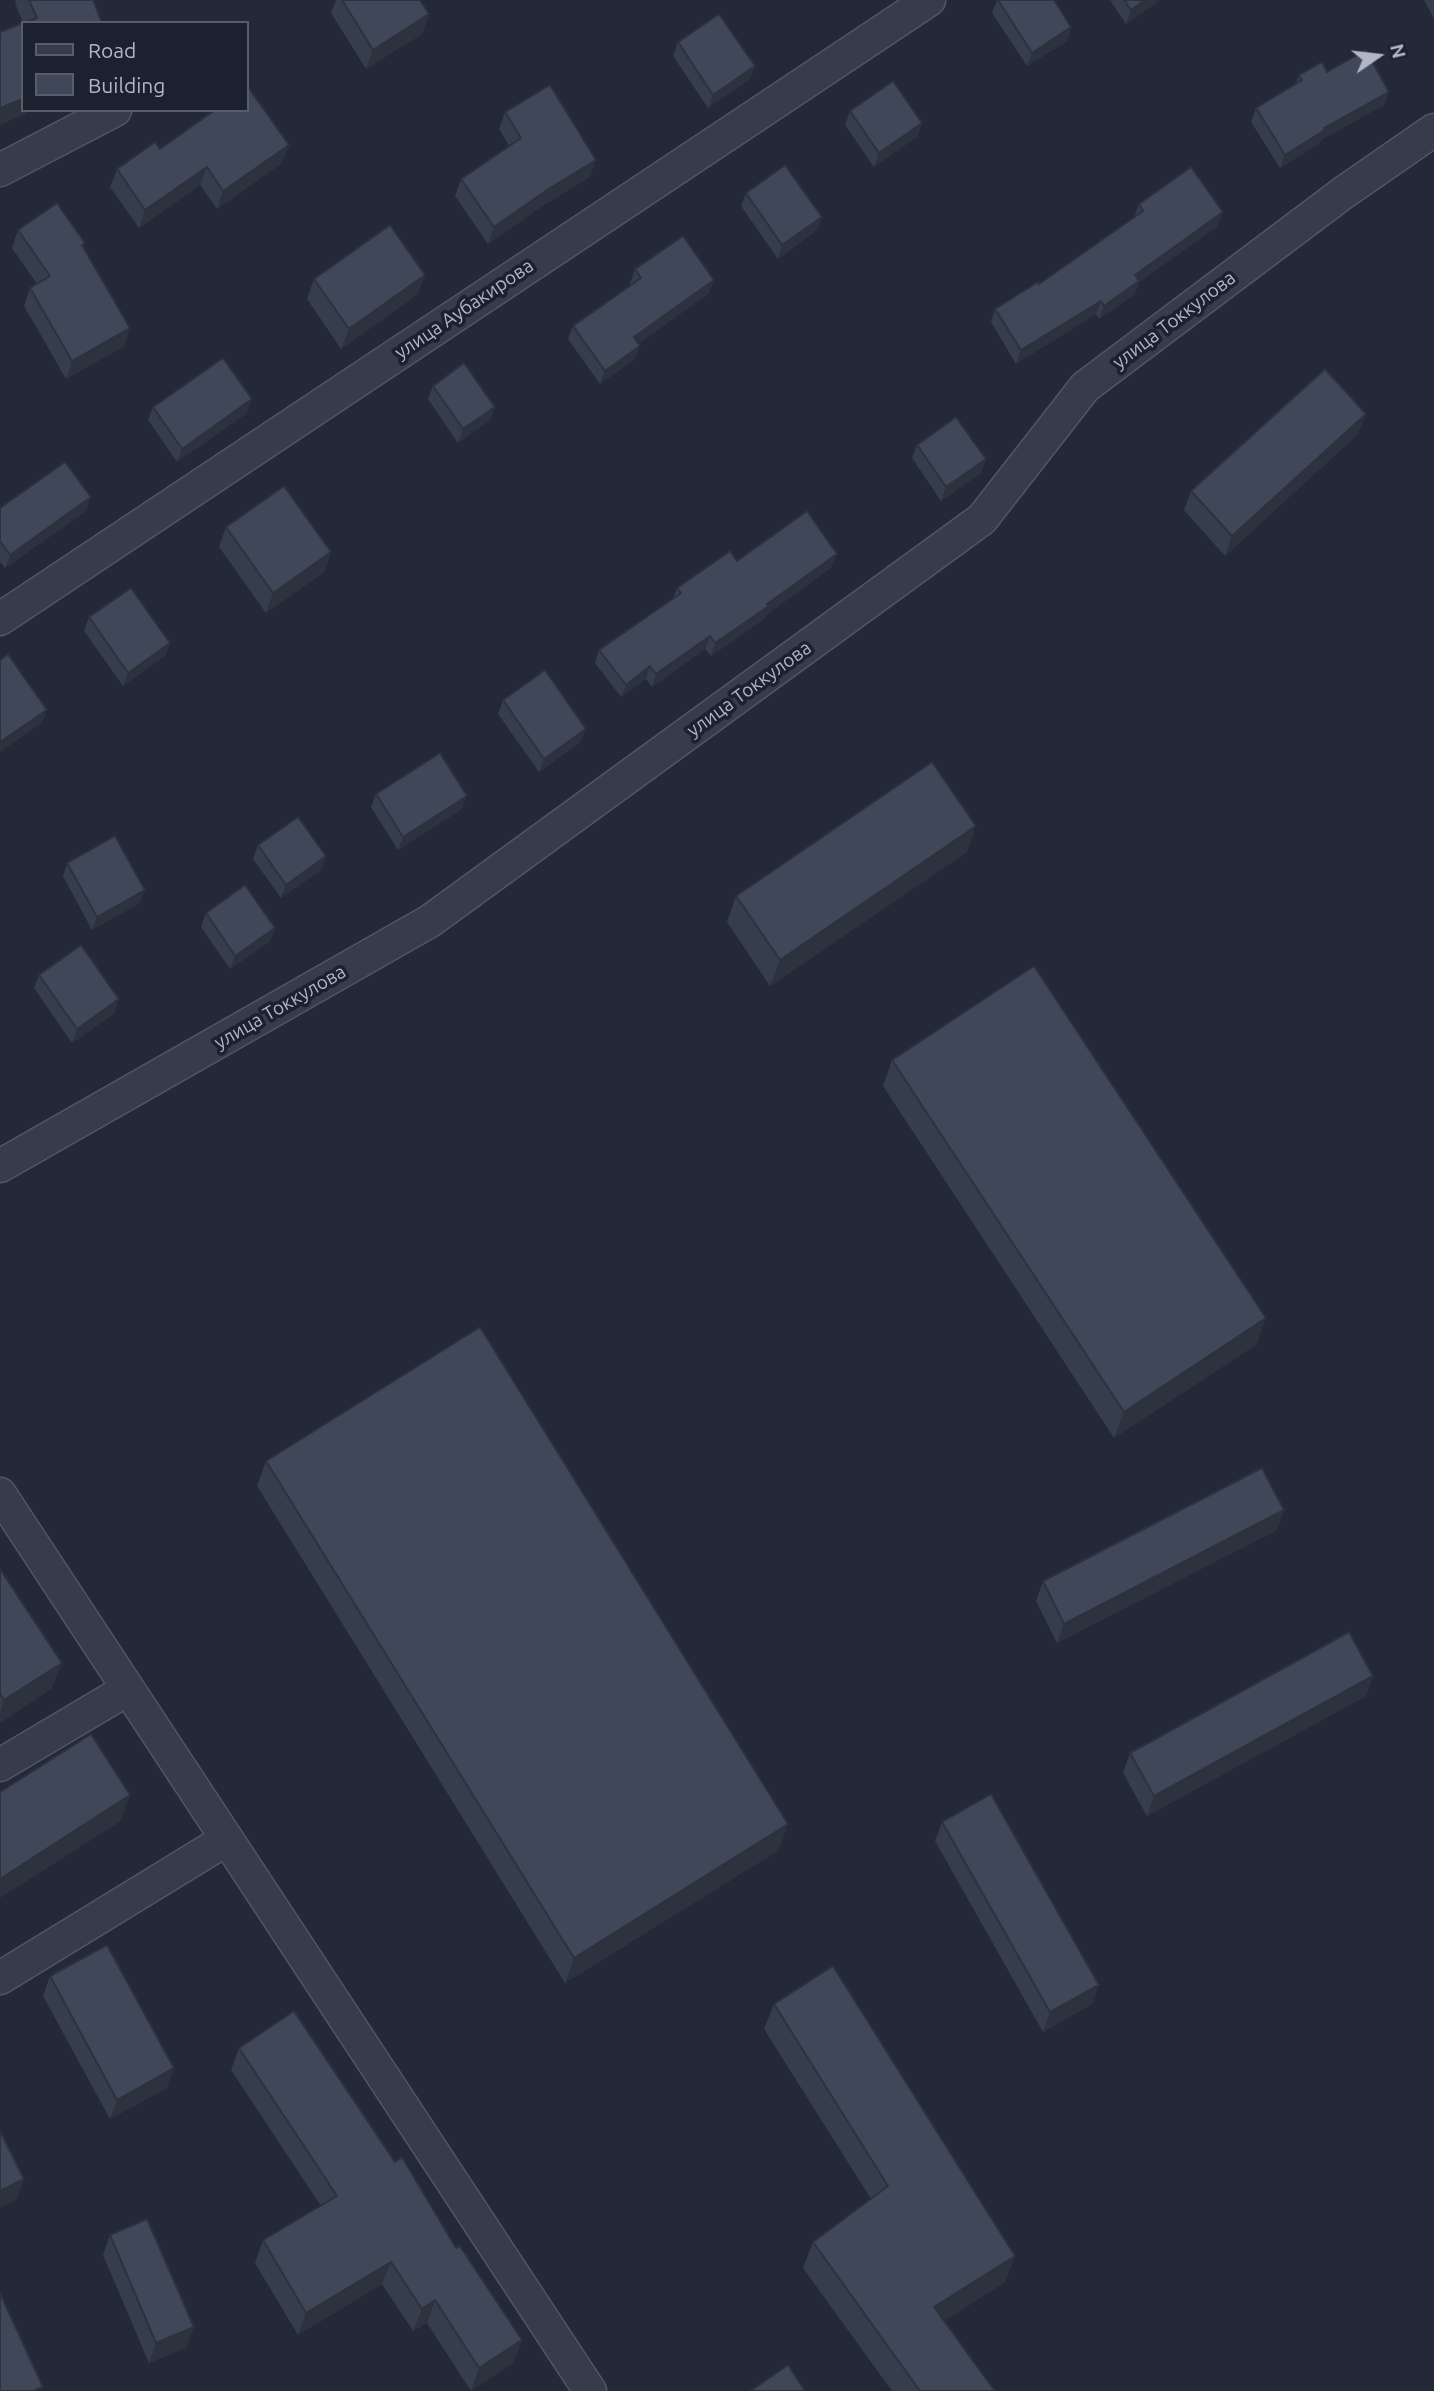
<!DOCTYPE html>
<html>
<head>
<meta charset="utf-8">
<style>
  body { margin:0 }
  #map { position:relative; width:1434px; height:2391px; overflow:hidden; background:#232939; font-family:Ubuntu,sans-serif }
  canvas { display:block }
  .legend { position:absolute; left:21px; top:21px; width:228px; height:91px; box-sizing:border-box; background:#1b212e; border:2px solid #575d6b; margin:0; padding:9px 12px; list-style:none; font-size:21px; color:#b1b6c6 }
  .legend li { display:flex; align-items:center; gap:14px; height:35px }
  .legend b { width:35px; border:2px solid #575d6b }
  .north { position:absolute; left:1343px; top:21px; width:70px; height:70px; -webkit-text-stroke:5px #1b212e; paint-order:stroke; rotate:76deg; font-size:19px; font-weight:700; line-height:28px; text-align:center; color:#b1b6c6 }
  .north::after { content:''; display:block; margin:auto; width:24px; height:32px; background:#b1b6c6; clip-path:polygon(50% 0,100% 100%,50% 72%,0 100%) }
</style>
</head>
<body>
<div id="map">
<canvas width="1434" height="2391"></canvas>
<ul class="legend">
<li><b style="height:9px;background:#363c4a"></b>Road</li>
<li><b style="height:19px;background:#3f4759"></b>Building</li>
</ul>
<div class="north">N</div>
</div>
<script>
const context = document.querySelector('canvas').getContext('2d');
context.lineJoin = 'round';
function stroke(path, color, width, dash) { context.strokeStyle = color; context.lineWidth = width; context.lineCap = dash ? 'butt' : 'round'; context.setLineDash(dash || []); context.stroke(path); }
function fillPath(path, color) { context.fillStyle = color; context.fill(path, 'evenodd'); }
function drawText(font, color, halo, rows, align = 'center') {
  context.font = font + ' Ubuntu,sans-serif'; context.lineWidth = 7; context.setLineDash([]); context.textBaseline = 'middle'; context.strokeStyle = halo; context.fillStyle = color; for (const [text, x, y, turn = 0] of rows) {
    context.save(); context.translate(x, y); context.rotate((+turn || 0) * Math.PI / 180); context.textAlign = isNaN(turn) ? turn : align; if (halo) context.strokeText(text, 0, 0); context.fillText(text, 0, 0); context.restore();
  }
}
const minor = new Path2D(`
  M0,170l115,-60
  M0,619l929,-619
  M0,1166l430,-245 552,-402 103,-132 258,-194 91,-63
  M0,1494l590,897
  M0,1765l128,-76
  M0,1978l227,-139`);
stroke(minor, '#515664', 35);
stroke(minor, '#363c4a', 32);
fillPath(new Path2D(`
  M16,0h77l-70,23 -8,-20z
  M336,0h84l9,14 -7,20 -56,35 -35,-56z
  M997,0l74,27 -4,14 -40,25 -35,-53z
  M1110,0h50l-34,24z
  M1424,0h10v19z
  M678,42l72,37 -42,29 -35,-52z
  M1327,72l62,20 -5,13 -63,35 -1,3 -40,25 -29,-46 5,-14 40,-25 3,-8z
  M850,111l68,25 -44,31 -29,-42z
  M505,112l85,65 -49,30 -53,37 -33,-48 6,-17 48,-33 -10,-17z
  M160,149l122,14 -65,46 -17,-24 -61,43 -29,-41 7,-18z
  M746,193l71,37 -39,29 -37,-53z
  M1139,204l79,22 -79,56 -4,12 -36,25 -3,-5 -80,50 -25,-42 4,-13 44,-25 95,-67z
  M18,230l66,17 40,99 -58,33 -42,-73 6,-18 7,-4 -25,-36z
  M635,269l79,11 -5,13 -71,51 -3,15 -35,25 -32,-45 5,-13 58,-41 -1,-2z
  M314,279l104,15 -77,55 -34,-50z
  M433,386l62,21 -5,13 -32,23 -30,-44z
  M153,407l94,6 -70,49 -29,-42z
  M1358,434l-133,122 -41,-46 7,-19z
  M917,445l64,28 -40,28 -29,-43z
  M0,508l86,3 -81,57 -5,-6z
  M226,527l105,25 -7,20 -58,41 -47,-66z
  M737,561l95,6 -66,48 -2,4 -53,37 -6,-7 -53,38 -6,-8 -25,18 -26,-34 4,-13 74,-51 4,-11z
  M89,617l81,26 -5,13 -42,30 -39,-55z
  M503,700l78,42 -42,30 -41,-58z
  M376,794l86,15 -64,41 -27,-43z
  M258,845l68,11 -5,14 -40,28 -28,-39z
  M967,852l-197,134 -43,-64 9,-26z
  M67,863l73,40 -48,27 -29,-54z
  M206,913l69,15 -5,13 -40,28 -29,-42z
  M39,975l76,38 -43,30 -38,-55z
  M892,1060l365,284 -143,94 -231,-352z
  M266,1461l513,389 -214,133 -308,-497z
  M1284,1510l-7,20 -220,113 -21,-42 7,-20z
  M0,1569l52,119 -52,35z
  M1373,1676l-7,20 -219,120 -24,-43 7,-20z
  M942,1822l150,182 -49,28 -108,-191z
  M50,1976l117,112 -57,31 -67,-123z
  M774,2004l241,252 -10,26 -61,39 51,70h-103l-89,-123 10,-26 58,-43 -107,-170z
  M239,2048l156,114 127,178 -9,23 -42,28 -44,-68 -14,8 -31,-47 -84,51 -43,-72 8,-23 58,-34 -90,-136z
  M110,2235l77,112 -38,16 -46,-108z`), '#363d4d');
fillPath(new Path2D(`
  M1145,0h15l-34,24 5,-14z
  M429,14l-7,20 -56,35 7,-19z
  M1071,27l-4,14 -40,25 5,-13z
  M755,66l-5,13 -42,29 5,-13z
  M1389,92l-5,13 -63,35 -1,3 -40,25 5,-13 39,-27z
  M23,99v11h5l-2,4 -26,11v-17z
  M922,123l-4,13 -44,31 5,-14z
  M289,145l-7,18 -65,46 6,-18z
  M596,160l-6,17 -49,30 -53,37 6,-17 53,-37z
  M207,167l-7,18 -61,43 6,-18z
  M1223,212l-5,14 -79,56 -4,12 -36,25 5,-13 31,-31z
  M822,217l-5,13 -39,29 4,-14z
  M425,275l-7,19 -77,55 8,-20z
  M714,280l-5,13 -80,58 5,-14z
  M1101,301l-5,13 -80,50 5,-14z
  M130,328l-6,18 -58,33 6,-18z
  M640,346l-5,13 -35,25 5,-13z
  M252,399l-5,14 -70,49 5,-13z
  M495,407l-5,13 -32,23 5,-14z
  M1366,414l-8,20 -133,122 7,-20z
  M986,459l-5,14 -40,28 5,-14z
  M91,497l-5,14 -81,57 5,-13z
  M331,552l-7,20 -58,41 7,-20z
  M837,554l-5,13 -66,48 -2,4 -53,37 4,-13 52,-39z
  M710,636l-5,13 -53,38 4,-13z
  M170,643l-5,13 -42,30 5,-13z
  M650,666l-4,13 -25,18 5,-12z
  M47,710l-5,13 -42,29v-10z
  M586,729l-5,13 -42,30 5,-13z
  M467,796l-5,13 -64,41 5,-13z
  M976,826l-9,26 -197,134 10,-26z
  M326,856l-5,14 -40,28 5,-13z
  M145,890l-5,13 -48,27 5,-13z
  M275,928l-5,13 -40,28 5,-13z
  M119,999l-4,14 -43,30 5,-14z
  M1266,1318l-9,26 -143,94 10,-26z
  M1284,1510l-7,20 -220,113 7,-19z
  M62,1663l-10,25 -52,35v-10l4,-13z
  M1373,1676l-7,20 -219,120 7,-20z
  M130,1795l-9,26 -121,77v-19z
  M788,1824l-9,26 -214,133 9,-25z
  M1099,1985l-7,19 -49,28 7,-20z
  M174,2068l-7,20 -57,31 7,-19z
  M24,2179l-7,20 -17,9v-17z
  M1015,2256l-10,26 -80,51 9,-26z
  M391,2262l-9,22 -84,51 8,-22z
  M435,2300l-8,23 -14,8 9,-22z
  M194,2327l-7,20 -38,16 7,-20z
  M522,2340l-9,23 -42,28 8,-23z`), '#2c323e');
const building = new Path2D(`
  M29,0h64l9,23h-78l13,-5z
  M342,0h78l9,14 -56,36z
  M998,0h56l17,27 -39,26z
  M1124,0h21l-14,10z
  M719,14l36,52 -42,29 -35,-53z
  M23,23v76l-23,9v-76z
  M1366,50l23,42 -65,36 1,2 -40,25 -29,-47 46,-28 -3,-5 23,-13 5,10z
  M893,81l29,42 -43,30 -29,-42z
  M550,85l46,75 -49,30 -53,37 -33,-48 60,-41 -16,-26z
  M248,87l41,58 -66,46 -16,-24 -62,43 -28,-41 38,-27 5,7 55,-39h32v-22z
  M785,165l37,52 -40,28 -36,-52z
  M1191,167l32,45 -88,63 4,6 -35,25 -3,-5 -80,49 -26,-41 43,-27 1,2 104,-73 -4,-7z
  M57,203l28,40 -3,2 48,83 -58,33 -42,-73 20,-12 -32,-46z
  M390,225l35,50 -76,54 -35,-50z
  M683,236l31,44 -80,57 6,9 -35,25 -32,-45 68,-48 -6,-9z
  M223,358l29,41 -70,50 -29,-42z
  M464,363l31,44 -32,22 -30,-43z
  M1325,369l41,45 -134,122 -41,-45z
  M956,417l30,42 -40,28 -29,-42z
  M65,462l26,35 -81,58 -10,-14v-33z
  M284,486l47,66 -58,41 -47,-66z
  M807,511l30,43 -70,50 2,2 -54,37 -5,-7 -54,38 -6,-8 -24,19 -27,-35 82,-57 -4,-5 53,-37 7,10z
  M131,588l39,55 -42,30 -39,-56z
  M8,654l39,56 -47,32v-82z
  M545,670l41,59 -42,30 -41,-59z
  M440,753l27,43 -64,41 -27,-43z
  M932,762l44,64 -196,134 -44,-64z
  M298,817l28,39 -40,29 -28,-40z
  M115,836l30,54 -48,27 -30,-54z
  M245,885l30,43 -40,28 -29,-43z
  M81,945l38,54 -42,30 -38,-54z
  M1034,966l232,352 -142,94 -232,-352z
  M480,1327l308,497 -214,134 -308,-497z
  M1262,1468l22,42 -220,114 -21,-43z
  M0,1569l62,94 -58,37 -4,-6z
  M1349,1632l24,44 -219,120 -24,-43z
  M91,1734l39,61 -130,84v-87z
  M991,1794l108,191 -49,27 -108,-190z
  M107,1945l67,123 -57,32 -67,-124z
  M833,1966l182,290 -81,51 61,84h-75l-107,-149 75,-56 -114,-182z
  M294,2011l101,151 7,-5 54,91 4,-2 62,94 -43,28 -44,-68 -13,9 -31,-47 -85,51 -43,-73 74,-44 -98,-148z
  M0,2131l24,48 -24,12z
  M147,2219l47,108 -38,16 -46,-108z
  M0,2293l43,94 -9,4h-34z
  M788,2365l17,26h-55z`);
fillPath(building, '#3f4759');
stroke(building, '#2c323e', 2);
drawText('19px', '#b1b6c6', '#1b212e', [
  ["улица Аубакирова",464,309,-34],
  ["улица Токкулова",1174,320,-37],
  ["улица Токкулова",749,689,-36],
  ["улица Токкулова",280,1007,-30]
]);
</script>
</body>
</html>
